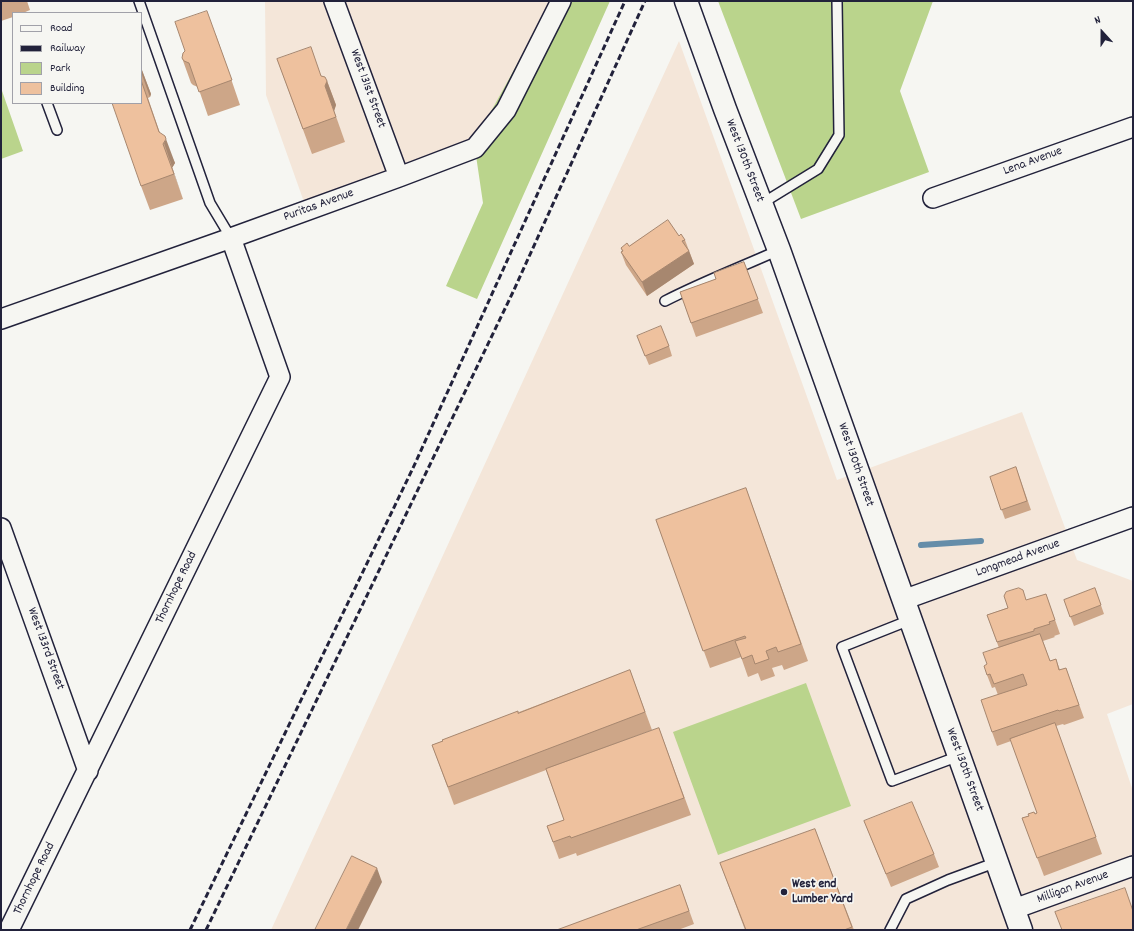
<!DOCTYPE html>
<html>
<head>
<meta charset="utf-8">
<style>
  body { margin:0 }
  #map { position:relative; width:1134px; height:931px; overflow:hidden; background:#f6f6f2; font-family:Dekko,sans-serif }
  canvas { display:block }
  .frame { position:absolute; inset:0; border:2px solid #22223b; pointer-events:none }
  .legend { position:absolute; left:12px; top:12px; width:130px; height:92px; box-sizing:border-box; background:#f6f6f2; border:1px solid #a1a1a9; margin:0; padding:5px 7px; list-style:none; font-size:12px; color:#22223b }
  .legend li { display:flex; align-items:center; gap:8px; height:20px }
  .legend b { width:20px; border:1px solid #a1a1a9 }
  .north { position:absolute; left:1082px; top:12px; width:40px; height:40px; -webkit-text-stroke:3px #f6f6f2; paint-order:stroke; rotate:339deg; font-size:11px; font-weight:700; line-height:16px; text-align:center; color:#22223b }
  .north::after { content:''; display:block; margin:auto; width:14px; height:18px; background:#22223b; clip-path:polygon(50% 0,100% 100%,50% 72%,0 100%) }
</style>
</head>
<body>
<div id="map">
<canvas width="1134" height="931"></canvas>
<div class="frame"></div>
<ul class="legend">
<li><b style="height:5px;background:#f6f6f2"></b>Road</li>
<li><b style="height:5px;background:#22223b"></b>Railway</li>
<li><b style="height:11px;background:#bad48c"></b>Park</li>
<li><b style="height:11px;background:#eec19e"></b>Building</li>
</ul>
<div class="north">N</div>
</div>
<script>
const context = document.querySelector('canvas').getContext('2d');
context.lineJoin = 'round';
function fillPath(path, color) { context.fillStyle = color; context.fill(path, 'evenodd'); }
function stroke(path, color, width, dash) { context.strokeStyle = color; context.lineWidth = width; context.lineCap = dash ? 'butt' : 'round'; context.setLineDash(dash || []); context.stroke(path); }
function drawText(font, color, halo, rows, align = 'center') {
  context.font = font + ' Dekko,sans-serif'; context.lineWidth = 3.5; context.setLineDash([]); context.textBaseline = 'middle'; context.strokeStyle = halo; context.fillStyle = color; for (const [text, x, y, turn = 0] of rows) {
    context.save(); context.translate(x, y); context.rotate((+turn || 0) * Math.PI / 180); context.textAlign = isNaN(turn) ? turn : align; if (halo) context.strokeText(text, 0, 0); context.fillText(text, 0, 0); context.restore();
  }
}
fillPath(new Path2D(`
  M267,1h285l-78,141 -170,60 -38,-107 -1,-93z
  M679,41l158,439 185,-68 55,148 56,21v123l-26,10 26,77v139h-862z`), '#f4e6d9');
fillPath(new Path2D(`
  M552,1h58l-133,298 -31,-13 37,-83 -9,-61z
  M718,1h215l-33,90 29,81 -128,47z
  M1,88l22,63 -22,8z
  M806,683l45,123 -133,49 -45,-123z`), '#bad48c');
stroke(new Path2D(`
  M921,545l60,-4`), '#658da9', 6);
const service = new Path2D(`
  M139,1l71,202 21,35
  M47,103l10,27
  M761,204l57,-35 21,-34 -2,-134
  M665,301c37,-19 76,-34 114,-51
  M910,620l-68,27 50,134 67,-25
  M890,930l16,-31 42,-19 49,-18`);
const minor = new Path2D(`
  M334,1l65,176
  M933,198l200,-71
  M1,319l230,-81 168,-61 76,-29 31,-38 55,-109
  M1,528l87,243
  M903,600l230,-83
  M1014,909l119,-43
  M9,930l271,-553 -49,-139`);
const secondary = new Path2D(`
  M686,1l39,108 54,141 242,680`);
stroke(service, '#22223b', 12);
stroke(minor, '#22223b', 22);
stroke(secondary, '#22223b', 25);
stroke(service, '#f6f6f2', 9);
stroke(minor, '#f6f6f2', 19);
stroke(secondary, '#f6f6f2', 22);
stroke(new Path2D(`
  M190,930l223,-462 212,-467
  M206,930l307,-638 132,-291`), '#22223b', 3, [6, 3]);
fillPath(new Path2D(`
  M1,1h26l3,9 -7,3h-10v4l-12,4z
  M216,35l24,70 -32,11 -10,-29 -5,-2 -2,-2 -9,-25z
  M277,59l44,17 6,5 9,24 -2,6 11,31 -33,12z
  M141,68l10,26 -1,3 -2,1 12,35 15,30 -3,5 11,31 -33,11 -9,-24z
  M679,236l6,4 9,24 -47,32 -21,-31 -5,-13 1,-1 -1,-3z
  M744,262l19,51 -67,24 -16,-45 36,-13z
  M637,336l32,10 3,10 -23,9z
  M1016,467l15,43 -26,9 -15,-42z
  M746,488l62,173 -24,9 -2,-5 -10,3 3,8 -14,5 -3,-8 -10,4 -7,-20 -31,11 -54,-148z
  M1095,588l9,26 -30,12 -10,-26z
  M1046,594l14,40 -6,2 1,1 -12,4 7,20 6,-2 4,11 6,-2 18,50 -20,7 -1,-1 -7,2 46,128 -58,22 -22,-58 15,-5 -26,-72 -14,5 -5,-14 6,-37 -3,-8 -3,1 -5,-13v-11l12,-16 -12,-33z
  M630,670l22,60 -57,21 64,-23 32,87 -114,41 -1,-3 -17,6 -12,-33 17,-6 -18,-50 -92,35 -22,-60z
  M864,821l70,33 5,13 -48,20z
  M815,829l39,101h-109l-25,-67z
  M680,885l14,39 -16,6h-121z`), '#cda688');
fillPath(new Path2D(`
  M142,70l9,24 -1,3 -9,-25z
  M327,81l9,24 -2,6 11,31 -20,-56z
  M166,139l9,24 -3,5 11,31 -19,-56z
  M689,251l5,13 -47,32 -5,-14z
  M377,868l5,14 -24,48h-12z`), '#a7876f');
const building = new Path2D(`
  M207,11l25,69 -33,12 -10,-29 -5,-2 -2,-3 1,-5 2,-2 -10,-29z
  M311,47l10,29 4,1 2,4 -2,5 11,31 -33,12 -26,-70z
  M141,80l18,52 6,4 1,3 -3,5 11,30 -33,12 -29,-83h29z
  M668,220l11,16 2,-2 4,6 -3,1 7,10 -47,31 -21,-30 2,-1 -2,-3 6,-5 2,3z
  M744,262l14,37 -67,24 -11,-31 36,-13 -2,-6z
  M661,326l8,20 -24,10 -8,-20z
  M1016,467l11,34 -26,9 -11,-33z
  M746,488l55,156 -23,8 -2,-5 -10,4 3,8 -14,5 -3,-9 -10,4 -7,-18 11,-3 -1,-2 -42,15 -47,-131z
  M1019,588l4,2 3,10 20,-6 9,26 -6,2 1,2 -16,5v2l-37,11 -10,-27 21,-7 -4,-12 2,-4z
  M1095,588l6,17 -31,12 -6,-17z
  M1040,634l10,27 6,-2 3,11 7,-2 13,37 -20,6 -1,-1 -66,22 -11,-32 46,-15 -4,-11 -29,10 -4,-10 -3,1 -3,-9 3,-2 -4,-11z
  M630,670l15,42 -197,75 -16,-42 11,-4 -1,-1 76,-29v2z
  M1055,723l41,114 -59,21 -15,-40 7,-2 -1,-2 6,-2 1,2 2,-1 -27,-74z
  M659,728l25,70 -113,40 -1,-2 -17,6 -6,-16 17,-6 -18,-51z
  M912,802l22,52 -48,20 -22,-53z
  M815,829l37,98 -8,3h-98l-26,-67z
  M352,856l25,12 -31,62h-31z
  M680,885l9,26 -53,19h-79z
  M1125,888l8,23v19h-71l-7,-18z`);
fillPath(building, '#eec19e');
stroke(building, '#a7876f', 1);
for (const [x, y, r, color] of [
  [784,892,4,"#22223b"]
]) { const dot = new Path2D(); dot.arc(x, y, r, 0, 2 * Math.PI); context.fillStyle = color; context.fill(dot); stroke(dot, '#f6f6f2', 1.5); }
drawText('13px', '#22223b', '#f6f6f2', [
  ["West 131st Street",367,89,70],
  ["West 130th Street",744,161,69],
  ["Lena Avenue",1033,162,-20],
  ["Puritas Avenue",319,206,-20],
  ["West 130th Street",855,465,71],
  ["Longmead Avenue",1018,559,-20],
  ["Thornhope Road",177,588,-64],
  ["West 133rd Street",45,649,70],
  ["West 130th Street",964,770,70],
  ["Thornhope Road",35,879,-64],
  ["Milligan Avenue",1073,888,-20]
]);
drawText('bold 13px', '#22223b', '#f6f6f2', [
  ["West end",792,885],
  ["Lumber Yard",792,900]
], 'left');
</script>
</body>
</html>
